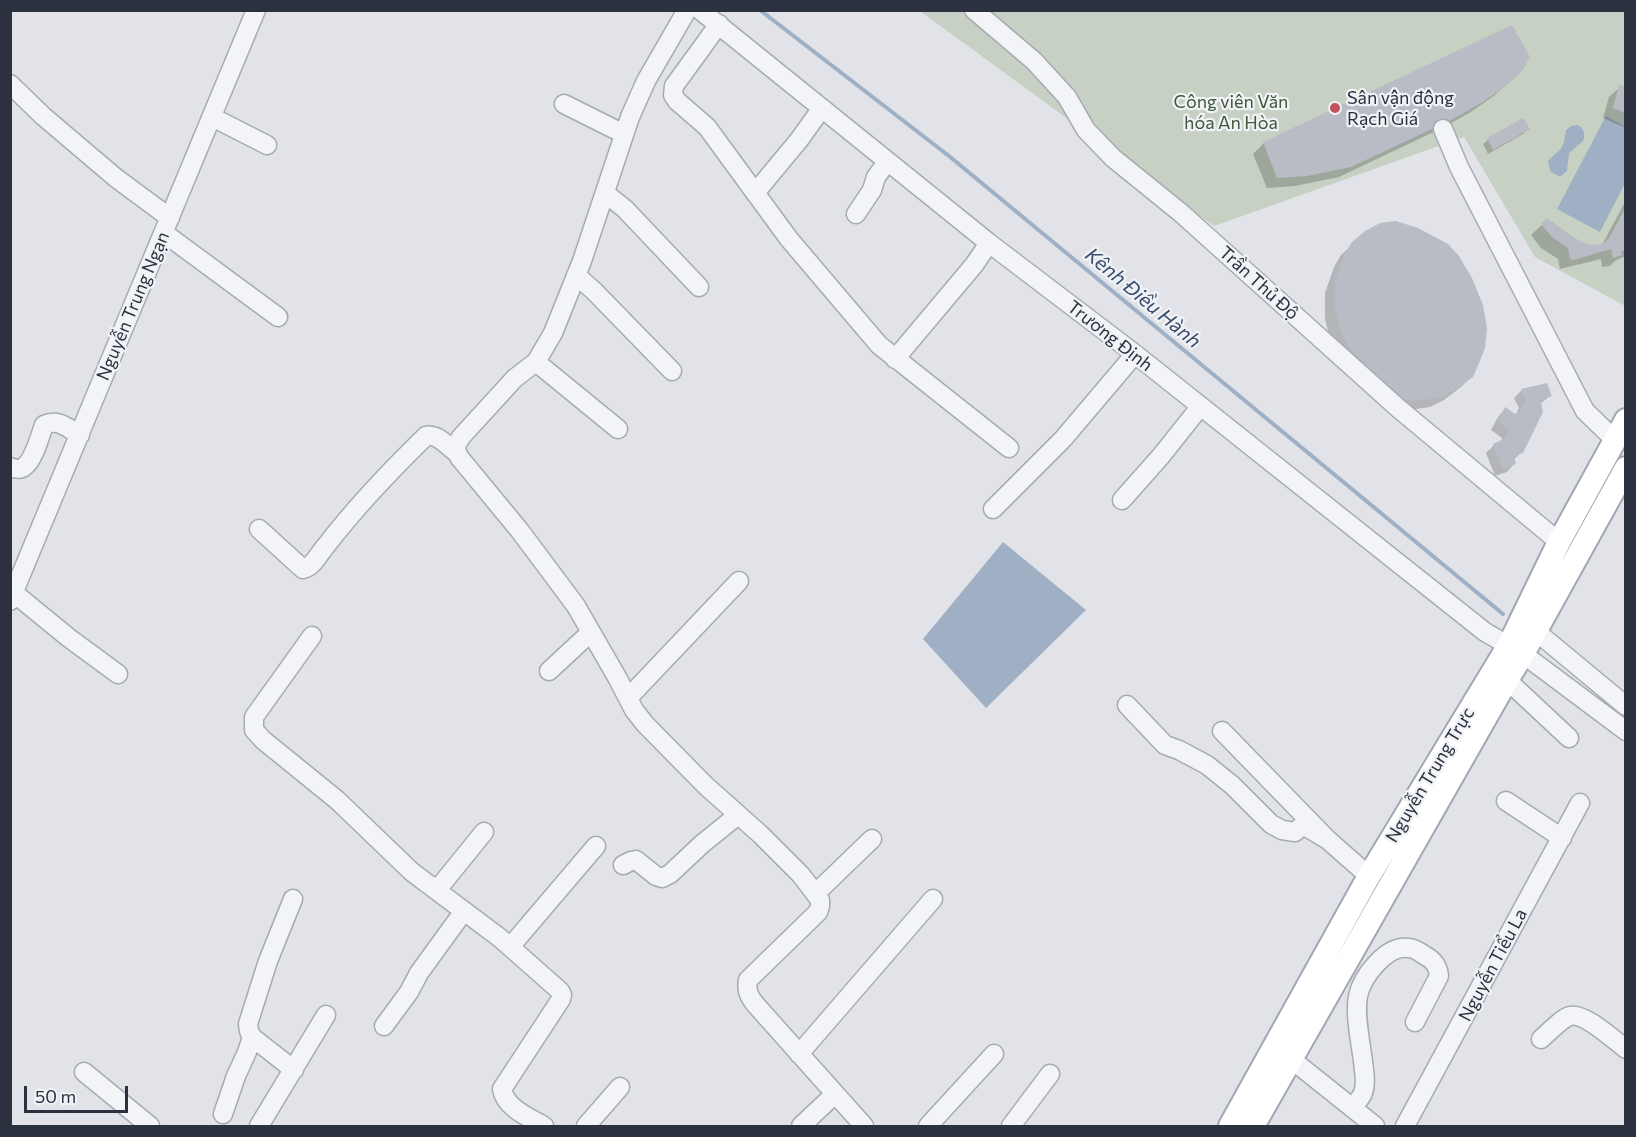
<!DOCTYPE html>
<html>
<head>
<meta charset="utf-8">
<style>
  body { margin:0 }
  #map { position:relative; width:1636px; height:1137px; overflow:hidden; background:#e1e3e8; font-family:Commissioner,sans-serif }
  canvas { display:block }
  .frame { position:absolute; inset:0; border:12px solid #2b313e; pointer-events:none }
  .scale { position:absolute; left:24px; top:1086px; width:104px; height:27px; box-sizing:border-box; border:3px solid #2b313e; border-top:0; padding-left:8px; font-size:18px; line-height:21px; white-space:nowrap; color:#2b313e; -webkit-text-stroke:4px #f0f2f6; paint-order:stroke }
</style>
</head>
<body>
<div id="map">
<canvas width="1636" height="1137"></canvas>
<div class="frame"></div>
<div class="scale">50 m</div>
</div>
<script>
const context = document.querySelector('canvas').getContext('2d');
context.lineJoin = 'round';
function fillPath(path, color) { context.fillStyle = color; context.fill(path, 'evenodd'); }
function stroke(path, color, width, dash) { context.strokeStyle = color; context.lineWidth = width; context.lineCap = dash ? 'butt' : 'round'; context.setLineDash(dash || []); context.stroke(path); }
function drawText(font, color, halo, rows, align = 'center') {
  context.font = font + ' Commissioner,sans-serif'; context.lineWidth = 4.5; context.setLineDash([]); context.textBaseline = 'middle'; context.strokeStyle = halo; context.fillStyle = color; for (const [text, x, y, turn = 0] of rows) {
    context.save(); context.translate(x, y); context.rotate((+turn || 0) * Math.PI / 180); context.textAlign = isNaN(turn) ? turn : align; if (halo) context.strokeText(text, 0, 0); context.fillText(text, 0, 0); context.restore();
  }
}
fillPath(new Path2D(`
  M920,11h705v295l-90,-49 -71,-120 -250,89z`), '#c6d1c3');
fillPath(new Path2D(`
  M1606,116l19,11v56l-25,49 -43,-23z
  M1578,125c6,4 8,9 5,16l-14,12 -2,18 -7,6 -10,-6 -2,-10c14,-14 15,-10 18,-31l5,-4z
  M1003,542l83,68 -100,98 -63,-69z`), '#9fafc4');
fillPath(new Path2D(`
  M1522,69l-27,26 -24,17 -31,17 -101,48 -44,9 -28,2 -14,-34 11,-11z
  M1620,87l6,1v40l-23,-10 6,-21z
  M1523,120l5,9 -5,5 -35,20 -5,-10 5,-4z
  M1626,200v56l-10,4 -6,6 -8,1 -1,-8 -41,10 -2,-10 -17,-11 -10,-13 16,-15 25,19 14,7 16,-1z
  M1353,244l119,132 -11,11 -17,13 -14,7 -20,3 -79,-67 -6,-24v-26l9,-26 7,-12z
  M1522,390l28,6 -10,8 -18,48 -9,8 1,4 -7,8 -12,4 -9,-23 8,-8 7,-3 1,-4 -11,-8 7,-13 7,-8 10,7 4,-8 -5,-10z`), '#0003');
stroke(new Path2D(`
  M760,10l189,146 554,458`), '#9fafc4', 4);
fillPath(new Path2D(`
  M1512,25l18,32 -7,13 -16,15 -24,17 -30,17 -102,48 -44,9 -30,2 -14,-36z
  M1619,85l7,1v27l-13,-5z
  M1523,118l7,11 -37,21 -6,-12z
  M1626,207v43l-5,1 1,4 -9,3 -2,-9 -37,11 -4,-1 -2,-11 -16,-11 -11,-13 6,-6 26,19 13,7 9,1 9,-2 5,-5z
  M1396,221l22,7 30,16 11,12 13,22 11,27 4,23 -2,20 -8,20 -4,9 -17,12 -14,8 -20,3h-17l-16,-8 -32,-30 -16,-30 -6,-24v-26l9,-27 8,-13 13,-11 15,-8z
  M1547,383l5,13 -12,3 3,13 -20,41 -9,3 2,8 -13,5 -10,-25 13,-6 3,-8 -11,-8 7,-15 12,8 9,-15 -5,-11z`), '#b9bcc4');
const minor = new Path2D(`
  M687,10l-41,71 -16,36 -48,144 -29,72 -17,29 -21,16 -54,59 -6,10 4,10 61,74 56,75 42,73 16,31 11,14 61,62 54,48 41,41 19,25v6l-2,6 -70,68c-2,11 1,16 7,24l109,122
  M700,10l289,233 146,111 350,278 38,22 103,77
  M974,10l60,51 33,36 19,33 27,28 68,55 217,195 161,134
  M719,24l-45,62 -1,9 4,6 30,26 82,112 90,106 130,103
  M10,84l33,32 73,62 54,40
  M564,104l60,30
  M212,117l55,28
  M1443,129l16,38 126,244 30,29
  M605,193l20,16 74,78
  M755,193l44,-53 23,-32
  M856,214l16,-24 4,-13 11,-15
  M164,233l114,84
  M576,275l18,16 78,80
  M895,359l79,-94 15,-22
  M536,362l82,67
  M10,467c5,2 11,3 15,-1 9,-7 15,-30 19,-41 14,-7 23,3 36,10
  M1122,500l39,-44 39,-49
  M993,509l70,-70 72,-85
  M259,529l44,40c10,-2 15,-14 22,-22 30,-39 65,-76 101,-111 11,-3 21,10 30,16
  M14,593l55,45 49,36
  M10,601l246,-591
  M1527,624l99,82
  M312,636l-58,81v13l9,10 74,60 75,72 88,66 60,53 2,4 -1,4 -59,90c3,19 28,29 42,37
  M549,671l42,-39
  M1507,680l62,58
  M628,698l111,-117
  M1127,705l38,40 14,5 28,15 25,20 39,39 11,6 13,2 8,-7 25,15
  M1222,731l106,109 41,36
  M1506,801l56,37
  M623,865l8,-4 5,-1 20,16 6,2 8,-4 32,-30 36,-29
  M437,890l47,-58
  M816,893l56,-54
  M293,899l-25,62 -20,63 1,7 3,6 42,33
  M510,947l86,-101
  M384,1026l25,-34 10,-19 45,-62
  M1541,1039c7,-6 21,-21 29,-23 14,-4 44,24 56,33
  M799,1054l134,-155
  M1291,1059l84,67
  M84,1072l66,54
  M1352,1108c4,-5 9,-10 11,-15 3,-8 2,-16 1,-23 -2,-22 -10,-54 -6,-74 4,-19 28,-51 50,-48 5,0 12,4 16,7 10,5 14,11 15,21l-24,46
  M223,1114l13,-38 11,-24 5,-15
  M259,1126l67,-111
  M586,1126l34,-39
  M801,1126l34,-32
  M928,1126l66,-72
  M1011,1126l39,-52
  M1405,1126l175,-323`);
const major = new Path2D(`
  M1230,1126l139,-250 140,-231 50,-103 67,-122
  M1253,1126l254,-446 16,-26 103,-186`);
stroke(minor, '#a7aab2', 21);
stroke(major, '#a1a7b3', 26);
stroke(minor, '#f3f4f7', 18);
stroke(major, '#fff', 22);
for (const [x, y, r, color] of [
  [1335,108,6,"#c1525c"]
]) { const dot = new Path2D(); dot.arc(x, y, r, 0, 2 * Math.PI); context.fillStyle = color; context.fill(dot); stroke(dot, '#f0f2f6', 2); }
drawText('18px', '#2b313e', '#f0f2f6', [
  ["Sân vận động",1347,98],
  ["Rạch Giá",1347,119]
], 'left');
drawText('18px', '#3d583a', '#f0f2f6', [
  ["Công viên Văn",1231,102],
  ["hóa An Hòa",1231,123]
]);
drawText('18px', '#2b313e', '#f0f2f6', [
  ["Trần Thủ Độ",1259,283,42],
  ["Nguyễn Trung Ngạn",133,306,-67],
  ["Trương Định",1110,336,38],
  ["Nguyễn Trung Trực",1430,775,-59],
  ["Nguyễn Tiểu La",1493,965,-62]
]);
drawText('italic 20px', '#394d6e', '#f0f2f6', [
  ["Kênh Điều Hành",1143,298,40]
]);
</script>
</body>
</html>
